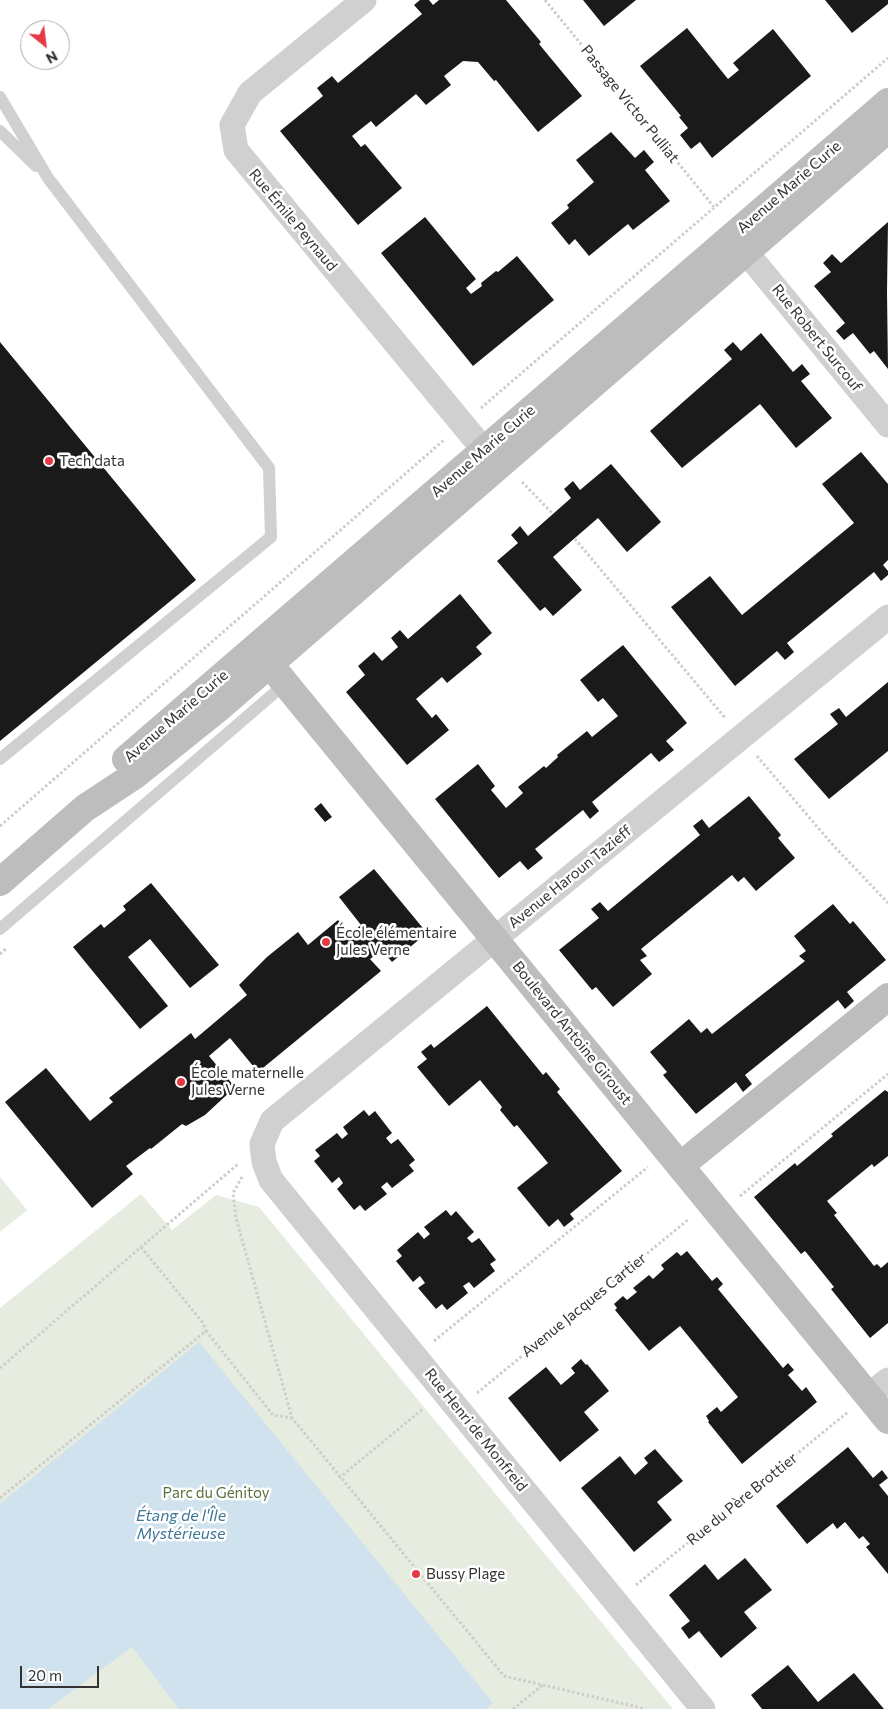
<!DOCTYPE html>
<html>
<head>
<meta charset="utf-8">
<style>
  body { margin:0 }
  #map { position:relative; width:888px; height:1709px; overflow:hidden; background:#fff; font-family:Commissioner,sans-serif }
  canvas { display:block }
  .north { position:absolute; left:20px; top:20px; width:50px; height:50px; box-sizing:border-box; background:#fff; border:1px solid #adadad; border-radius:50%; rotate:151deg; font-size:14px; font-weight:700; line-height:20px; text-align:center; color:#333 }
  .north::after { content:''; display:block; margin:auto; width:18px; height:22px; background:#e63946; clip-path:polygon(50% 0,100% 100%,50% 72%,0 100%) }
  .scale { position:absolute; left:20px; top:1666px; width:79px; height:22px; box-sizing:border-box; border:2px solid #333; border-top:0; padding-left:6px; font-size:15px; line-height:18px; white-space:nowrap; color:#333; -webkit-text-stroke:4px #fff; paint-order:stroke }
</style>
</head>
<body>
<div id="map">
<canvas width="888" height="1709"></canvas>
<div class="north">N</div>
<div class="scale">20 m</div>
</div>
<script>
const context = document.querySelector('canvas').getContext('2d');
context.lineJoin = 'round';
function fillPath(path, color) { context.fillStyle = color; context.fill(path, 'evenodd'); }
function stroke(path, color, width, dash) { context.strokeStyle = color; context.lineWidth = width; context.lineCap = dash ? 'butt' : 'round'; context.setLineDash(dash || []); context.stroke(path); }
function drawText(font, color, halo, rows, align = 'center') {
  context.font = font + ' Commissioner,sans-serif'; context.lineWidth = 5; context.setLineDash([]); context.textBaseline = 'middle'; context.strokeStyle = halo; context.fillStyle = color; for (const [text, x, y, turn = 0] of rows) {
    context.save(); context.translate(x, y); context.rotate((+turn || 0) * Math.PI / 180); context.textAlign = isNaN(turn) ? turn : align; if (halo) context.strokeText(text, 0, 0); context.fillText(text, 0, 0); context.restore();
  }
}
fillPath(new Path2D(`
  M0,1177l27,33 -27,22z
  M141,1194l31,36 44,-35 43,12 414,502h-673v-401z`), '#e6ecdf');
fillPath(new Path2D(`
  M199,1342l294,361 -7,6h-307l-47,-62 -84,62h-48v-205z`), '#cfe2ee');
fillPath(new Path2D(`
  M420,0h9l4,5 6,-5h67l35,42 -2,2 43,52 -44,36 -42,-52 -2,1 -16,-19 -15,-1 -19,15 7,9 -25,20 -10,-11 -40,33 -5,-6 -19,15 9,11 4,-3 37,44 -44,37 -78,-94 43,-35 -6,-8 15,-12 6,7 84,-69 -8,-9z
  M583,0h53l-32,26z
  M825,0h63v4l-36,29z
  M687,28l41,51 11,-9 -6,-7 40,-34 38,47 -99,82 -12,-16 -9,7 -11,-14 8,-7 -9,-11 2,-1 -41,-50z
  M611,132l24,26 9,-8 10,12 -9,8 25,31 -37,29 -5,-6 -39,32 -14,-17 -6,6 -18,-22 18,-15 -2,-3 27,-23 -18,-22z
  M425,217l51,62 -10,9 5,6 11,-8 -1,-3 15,-12 2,1 19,-16 37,44 -81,66 -92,-113z
  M888,222l-1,70 1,77 -14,-18 -4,3 -17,-21 -9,7 -8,-9 9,-8 -31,-37 17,-14 -8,-9 9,-9 9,9z
  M761,333l32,39 9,-8 8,10 -9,7 31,37 -36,30 -36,-44 -78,64 -32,-37 82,-72 -8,-9 9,-8 8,9z
  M0,342l196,238 -196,161z
  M861,452l27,32v76l-5,5 5,6v4l-7,6 -7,-9 -87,71 7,9 -9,8 -8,-9 -42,35 -64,-79 39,-31 32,39 112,-92 -32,-39z
  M611,464l50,58 -34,30 -29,-34 -45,39 29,33 -29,26 -8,-9 -5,4 -43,-50 21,-18 -7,-8 9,-9 8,10 43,-38 -7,-9 9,-8 7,9z
  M460,594l32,39 -16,14 6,7 -35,29 -5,-6 -26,22 16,19 4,-4 13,16 -42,35 -61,-73 19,-17 -7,-9 16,-14 8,9 16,-14 -7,-9 9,-8 8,9z
  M623,645l64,78 -21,18 8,9 -15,12 -8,-9 -59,49 7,9 -9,8 -7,-9 -48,39 8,9 -15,12 -8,-9 -21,17 -64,-79 43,-35 17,22 -4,4 15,18 17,-15 -5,-6 26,-21 2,2 12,-11 -1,-2 30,-24 5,6 26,-21 -15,-18 -5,4 -18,-22z
  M888,682v69l-59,48 -35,-40 44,-35 -8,-10 9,-6 7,9z
  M749,796l32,39 -3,3 17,20 -39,33 -12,-14 -6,5 -6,-7 -91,74 6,7 -7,4 12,14 -39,33 -17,-20 -4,3 -33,-40 40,-32 -8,-9 9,-7 8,9 92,-76 -7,-9 9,-7 7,9z
  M321,803l11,14 -7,5 -11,-13z
  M374,869l53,64 -35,29 -10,-12 -12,9 11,12 -123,101 -28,-34 -21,18 25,30 -2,4 -27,25 -19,11 -4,-2 -31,25 -1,-1 -24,18 7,8 -41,34 -87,-106 41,-34 44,53 23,-19 -4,-4 82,-65 4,6 52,-44 -8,-10 28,-28 31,-25 10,13 30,-25 12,14 11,-9 -22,-28z
  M151,883l68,82 -29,23 -40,-49 -22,18 40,49 -28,23 -67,-82 28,-23 3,4 22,-18 -3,-4z
  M833,904l17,20 3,-3 33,39 -39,32 7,9 -9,8 -7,-9 -93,75 7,9 -9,8 -7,-10 -40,32 -33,-39 4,-3 -17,-20 39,-33 12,14 6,-5 5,6 93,-73 -6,-5 7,-5 -12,-15z
  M487,1006l56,69 3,-3 14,17 -3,3 65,79 -52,43 4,5 -10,8 -6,-8 -9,8 -32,-39 31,-25 -31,-38 -3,2 -14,-17 2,-3 -22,-27 -31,26 -32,-39 10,-8 -6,-7 10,-8 3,4z
  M885,1090l3,2v64l-14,11 -2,-3 -45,37 10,12 -3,2 40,51 3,-2 4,4 7,-6v61l-18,15 -39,-49 3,-2 -29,-36 -4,3 -47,-57 41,-34 2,3 36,-30 -2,-2z
  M364,1110l5,6 6,-5 17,22 -6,5 5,6 7,-5 17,21 -6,5 5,6 -22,17 -5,-6 -6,5 6,7 -22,17 -5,-6 -6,5 -17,-21 6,-6 -4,-6 -7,6 -18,-22 6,-5 -5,-6 22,-17 5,6 6,-5 -5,-7z
  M446,1210l5,6 5,-5 18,21 -7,6 5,5 7,-5 17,22 -6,4 5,7 -21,17 -5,-6 -6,4 5,7 -21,17 -5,-6 -6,5 -18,-21 7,-5 -5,-7 -7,6 -17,-21 6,-5 -5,-6 21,-18 6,7 6,-5 -6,-7z
  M687,1251l25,30 5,-4 6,7 -5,5 65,79 5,-5 6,7 -6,5 14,16 4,-4 11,15 -75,62 -34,-42 1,-1 -3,-5 11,-9 4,5 17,-15 -58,-71 -31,25 -34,-41 2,-2 -3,-4 9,-8 4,4 10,-8 -4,-4 16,-13 4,4 11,-10 -3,-4 16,-13 4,4z
  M581,1359l5,6 1,-1 22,27 -25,21 15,18 -39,32 -52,-64 38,-31 15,18 14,-12 -4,-5z
  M848,1447l25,31 9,-8 6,8 -9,7 9,11v78l-22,-27 4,-3 -7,-8 -4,3 -14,-17 -8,7 -4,-6 -26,21 -31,-38z
  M655,1449l28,32 -26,21 15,18 -38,32 -53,-64 39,-32 15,19 13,-12 -4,-5z
  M745,1558l27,32 -28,22 13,16 -36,30 -22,-27 -10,8 -8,-11 9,-7 -21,-26 36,-31 13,16z
  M788,1665l30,37 36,-29 30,36h-122l-11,-14z`), '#1a1a1a');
stroke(new Path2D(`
  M545,0l169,207
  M481,408l407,-350
  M522,482l31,32
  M575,539l151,180
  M757,756l74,87 57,60
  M0,826l444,-386
  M0,954l7,-6
  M242,1177l-9,16 3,25 56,200 212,258 142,33
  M740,1196l148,-122
  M141,1247l62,76 3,8
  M434,1341l214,-174
  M0,1368l238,-204
  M477,1393l212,-174
  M339,1478l85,-70
  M0,1498l206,-167 67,84 19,3
  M636,1585l212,-173
  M513,1709l30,-24`), '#cdcdcd', 3, [2.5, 2.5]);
stroke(new Path2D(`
  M0,97l48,81 221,290 2,69 -271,222
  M0,131l36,35
  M0,929l286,-246`), '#d0d0d0', 12);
stroke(new Path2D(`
  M364,0l-114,93 -18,32 4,25 248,300
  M746,252l142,173
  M868,1396l20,-16
  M703,1709l-432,-529 -7,-18 -2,-18 10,-23 616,-504`), '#d0d0d0', 25);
stroke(new Path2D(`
  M258,650l630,770
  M126,759l762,-657
  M0,882l85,-74 50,-33 86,-69 667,-577
  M680,1166l208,-169`), '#bdbdbd', 28);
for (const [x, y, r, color] of [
  [49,461,5,"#e63946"],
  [326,942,5,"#e63946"],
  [181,1082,5,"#e63946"],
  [416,1574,5,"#e63946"]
]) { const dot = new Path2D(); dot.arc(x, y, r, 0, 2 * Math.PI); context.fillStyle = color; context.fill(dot); stroke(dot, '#fff', 2); }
drawText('15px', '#333', '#fff', [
  ["Passage Victor Pulliat",630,104,51],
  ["Avenue Marie Curie",789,187,-41],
  ["Rue Émile Peynaud",293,220,50],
  ["Rue Robert Surcouf",817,338,51],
  ["Avenue Marie Curie",483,451,-41],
  ["Avenue Marie Curie",176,716,-41],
  ["Avenue Haroun Tazieff",570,877,-39],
  ["Boulevard Antoine Giroust",572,1033,51],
  ["Avenue Jacques Cartier",584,1305,-39],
  ["Rue Henri de Monfreid",476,1430,51],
  ["Rue du Père Brottier",742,1499,-39]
]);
drawText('15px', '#333', '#fff', [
  ["Tech data",59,461],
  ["École élémentaire",336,933],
  ["Jules Verne",336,950],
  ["École maternelle",191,1073],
  ["Jules Verne",191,1090],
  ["Bussy Plage",426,1574]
], 'left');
drawText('15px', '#56703f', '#fff', [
  ["Parc du Génitoy",216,1493]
]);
drawText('italic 16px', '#3f7597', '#fff', [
  ["Étang de l'Île",181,1516],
  ["Mystérieuse",181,1534]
]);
</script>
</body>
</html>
